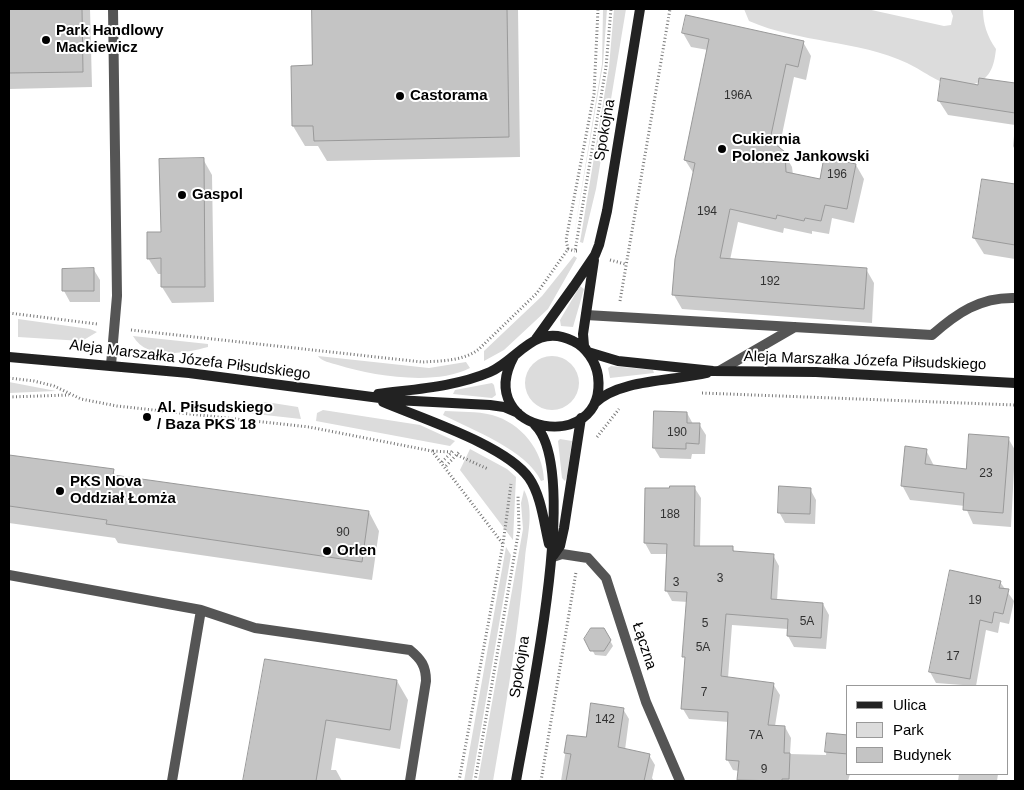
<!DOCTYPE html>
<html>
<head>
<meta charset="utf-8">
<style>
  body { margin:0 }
  #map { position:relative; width:1024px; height:790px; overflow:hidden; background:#fff; font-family:Arial,sans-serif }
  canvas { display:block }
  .frame { position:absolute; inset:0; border:10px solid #000; pointer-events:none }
  .legend { position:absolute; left:846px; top:685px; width:162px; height:90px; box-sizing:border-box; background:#fff; border:1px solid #999; margin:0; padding:6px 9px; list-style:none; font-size:15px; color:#000 }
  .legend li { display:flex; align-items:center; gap:10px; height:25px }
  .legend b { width:25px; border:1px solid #999 }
</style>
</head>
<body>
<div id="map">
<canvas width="1024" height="790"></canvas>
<div class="frame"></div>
<ul class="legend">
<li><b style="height:6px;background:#222"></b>Ulica</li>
<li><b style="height:14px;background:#dcdcdc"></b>Park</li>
<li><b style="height:14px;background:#c4c4c4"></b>Budynek</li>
</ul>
</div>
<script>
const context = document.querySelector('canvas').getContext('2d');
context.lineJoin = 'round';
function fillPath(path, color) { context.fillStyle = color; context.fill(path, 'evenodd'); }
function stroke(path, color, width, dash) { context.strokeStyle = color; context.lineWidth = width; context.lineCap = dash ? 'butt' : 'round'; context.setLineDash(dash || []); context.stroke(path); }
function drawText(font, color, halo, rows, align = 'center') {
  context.font = font + ' Arial,sans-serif'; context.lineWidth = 4; context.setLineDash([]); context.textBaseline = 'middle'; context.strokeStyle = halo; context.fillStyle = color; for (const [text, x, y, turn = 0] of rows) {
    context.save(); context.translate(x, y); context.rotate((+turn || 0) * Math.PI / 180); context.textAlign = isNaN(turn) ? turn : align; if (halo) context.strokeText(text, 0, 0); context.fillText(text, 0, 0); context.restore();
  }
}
fillPath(new Path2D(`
  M603,9h4l-4,55 -30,177 29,-177z
  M614,9h12l-30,180 -13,54 -3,-1 29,-175z
  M744,9h123l77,17 7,-1 2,-9 -3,-7h33c0,15 4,27 13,40 -2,18 -6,32 -26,36 -25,5 -42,-12 -63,-22 -49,-23 -108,-20 -158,-42z
  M574,256l3,2 -29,51 -44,41 -20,11v-10l58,-55z
  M580,286l4,3 -11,38 -12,-1 -1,-6z
  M18,319l72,10 7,3 -15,9 -64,-4z
  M133,336l75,8v3c-23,6 -61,14 -75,-11z
  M525 383a27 27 0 1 1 54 0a27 27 0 1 1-54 0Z
  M318,356l111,12 37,-6 4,6c-35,18 -97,8 -132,-3 -7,-2 -17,-4 -20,-9z
  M611,366l42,4 1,3 -44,5 -2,-10z
  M9,382l47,9 -47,2z
  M492,383l2,2 2,10 -4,3 -39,-4 2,-4z
  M266,402l32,5 3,12 -90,-10z
  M323,410l97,15 35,16 -5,5 -134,-25 1,-8z
  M445,411c16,1 31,0 47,4 29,8 51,35 52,65l-3,1c-14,-31 -69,-51 -98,-66z
  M560,439l12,2 -5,35 -2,5 -3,-3 -4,-37z
  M470,449l37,20 9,8 -3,63 -53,-70z
  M524,490c11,20 3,47 1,68 -7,75 -19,149 -32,223h-15l45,-252 -2,-26z
  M506,547l5,8 -39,226h-8z`), '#dcdcdc');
fillPath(new Path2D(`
  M9,9h81l2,78 -83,2z
  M313,9h205l2,148 -193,4 -9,-15h-13l-12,-20 -1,-59h22z
  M683,33l120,9 8,14 -5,24 -12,-3 -15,72 5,4 8,14 1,8 28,5 35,-15 8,14 -10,44 -22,-5 -3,16 -17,-3v3l-28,-6 -1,5 -45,-11 -8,38 136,9 8,14 -2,40 -190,-14 -8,-14 20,-121 -9,-14 23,-110 -17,-3z
  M980,79l35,6v40l-67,-10 -9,-14 40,-15z
  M1015,126v24l-2,-4z
  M203,159l9,16 2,127 -42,1 -10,-16v-13h-4l-10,-16z
  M983,180l32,5v74l-31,-5 -10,-16z
  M64,270h30l6,10v22h-30l-6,-11z
  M687,413l6,11h6l7,11 -1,19h-13l-1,5 -31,-1 -6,-10z
  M1008,438l7,12 -4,77 -38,-3 -8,-18 -55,-6 -8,-15 24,-35 8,16 33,4z
  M9,456l104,15 3,6 253,35 10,19 -7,49 -254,-37 -3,-5 -106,-15z
  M694,487l7,11 -1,49 32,1 3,4 38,3 6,11 -2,35 46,3 6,11 -3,34 -32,-2 -6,-11v-7l-56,-4 -4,53 45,6 7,11 -5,31 10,1 6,11 -1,16 36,1 2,-21 20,2v38h2l-2,7h-109v-10l-6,-1 -6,-11 2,-37 -40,-3 -6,-10 5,-107 -16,-1 -6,-11 2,-36h-17l-6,-11z
  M810,489l6,11 -1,24 -30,-1 -6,-11z
  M1000,582l14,19 -5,23 -9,-2 -2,11 -12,-3 -10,56 -40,-3 -6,-11z
  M604,629l9,17 -7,10 -11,-1 -9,-16z
  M266,661l131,20 11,19 -8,49 -64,-11 -5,32h5l6,11h-97z
  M623,709l6,10 -4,31 24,5 6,10 -3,13 2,3h-93l7,-45 19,3z
  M959,774h39l-1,7h-39z`), '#0003');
const building = new Path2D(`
  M9,9h73l1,63 -74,1z
  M312,9h195l2,128 -195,4 -1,-15h-21l-1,-60 21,-1z
  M686,15l118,26 -6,26 -12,-3 -16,76 15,12 1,20 34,7 4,-22 32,7 -9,45 -22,-4 -4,16 -16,-3 -1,3 -27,-6 -1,4 -46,-10 -10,49 147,10 -3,41 -192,-14 3,-36 20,-96 -11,-3 25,-121 -27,-6z
  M941,78l37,7 1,-7 36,5v30l-77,-12z
  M204,158l1,129h-44v-29l-14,1v-27h14l-2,-73z
  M982,179l33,5v61l-42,-7z
  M94,268v23h-32v-22z
  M654,411l33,1v11h13l-1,21 -13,-1v6l-33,-1z
  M969,434l40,3 -6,76 -40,-3 1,-17 -63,-7 4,-40 22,3 -2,15 41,5z
  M9,455l105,14 -1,6 256,36 -7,51 -256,-38 1,-4 -98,-14z
  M670,486h25l-1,60h39v5l41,3 -3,45 52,4 -2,35 -34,-2 1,-17 -62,-5 -5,62 53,7 -6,42 17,1 -1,27h6l-1,26h-7v2l-45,-1 2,-19 -13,-1 2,-48 -47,-3 4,-52h-3l5,-65 -22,-1 2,-47 -23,-1 1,-55h24z
  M779,486l32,2 -1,26 -32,-1z
  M950,570l51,11 -2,7 10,1 -6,25 -9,-2 -2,11 -12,-3 -10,59 -41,-7z
  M591,628h13l7,12 -7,11h-14l-6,-12z
  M265,659l132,21 -7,50 -64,-10 -10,61h-73z
  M591,703l33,5 -6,39 32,7 -6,27h-78l5,-27 -7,-1 3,-18 19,2z
  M827,733l21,2v19l-23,-2z`);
fillPath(building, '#c4c4c4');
stroke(building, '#999', 1);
stroke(new Path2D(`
  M568,249l-2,-9 28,-146 4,-85
  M577,251h-2l31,-184 5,-58
  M610,260l15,4
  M620,301l50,-292
  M9,313l88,11
  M131,330l291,32c19,-1 42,-1 57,-13l58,-56 31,-44 7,2
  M9,378l25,3 20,5 27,13 36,7 192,21 123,24 71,93
  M702,393l313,12
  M9,397l60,-2
  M597,437l22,-28
  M433,451l18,1
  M457,455l31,14
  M442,462l12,-12
  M446,466l13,-14
  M459,781l44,-237 8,-60
  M475,781l44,-252 -1,-33
  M541,781l35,-209`), '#777', 3, [1, 2.5]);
stroke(new Path2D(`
  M586,315l346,20c25,-22 48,-38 83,-37
  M111,365l6,-69 -4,-287
  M719,371l76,-44
  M9,575l192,35 54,18 155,22c11,9 16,16 16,31l-16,100
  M172,781l29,-171`), '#555', 10);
stroke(new Path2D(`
  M553,557l9,-3 26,4 18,20 40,124 34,79`), '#555', 10);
stroke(new Path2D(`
  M536,339l38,-53 21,-31 4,-10 8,-34 33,-202
  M587,351l-3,-5 -1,-12 11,-74
  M588,352l30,9 95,10 103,1 199,11
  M9,357l180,16 206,27 95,5 14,2 14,6
  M378,394c37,-5 77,-7 112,-22 29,-13 45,-50 83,-31 13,6 23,21 25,35 10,80 -127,59 -84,-20
  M383,402c37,16 123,43 146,76 12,17 15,45 20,66
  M595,403c24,-24 79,-22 112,-30
  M553,556l7,-10 4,-18 17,-110
  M516,781c11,-66 66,-310 19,-356`), '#222', 10);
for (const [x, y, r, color] of [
  [46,40,5,"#000"],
  [400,96,5,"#000"],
  [722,149,5,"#000"],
  [182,195,5,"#000"],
  [147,417,5,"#000"],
  [60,491,5,"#000"],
  [327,551,5,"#000"]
]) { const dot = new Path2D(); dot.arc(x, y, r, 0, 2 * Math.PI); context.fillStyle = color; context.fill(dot); stroke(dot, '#fff', 2); }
drawText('12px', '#313131', null, [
  ["196A",738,96],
  ["196",837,175],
  ["194",707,212],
  ["192",770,282],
  ["190",677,433],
  ["23",986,474],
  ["188",670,515],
  ["90",343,533],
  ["3",720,579],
  ["3",676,583],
  ["19",975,601],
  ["5A",807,622],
  ["5",705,624],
  ["5A",703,648],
  ["17",953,657],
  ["7",704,693],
  ["142",605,720],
  ["7A",756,736],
  ["9",764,770]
]);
drawText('bold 15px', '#000', '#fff', [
  ["Park Handlowy",56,31],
  ["Mackiewicz",56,48],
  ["Castorama",410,96],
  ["Cukiernia",732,140],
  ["Polonez Jankowski",732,157],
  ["Gaspol",192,195],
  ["Al. Piłsudskiego",157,408],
  ["/ Baza PKS 18",157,425],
  ["PKS Nova",70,482],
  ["Oddział Łomża",70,499],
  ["Orlen",337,551]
], 'left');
drawText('15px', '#000', '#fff', [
  ["Spokojna",605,130,-80],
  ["Aleja Marszałka Józefa Piłsudskiego",190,360,7],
  ["Aleja Marszałka Józefa Piłsudskiego",865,361,2],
  ["Łączna",644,646,72],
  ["Spokojna",520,667,-81]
]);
</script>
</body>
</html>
